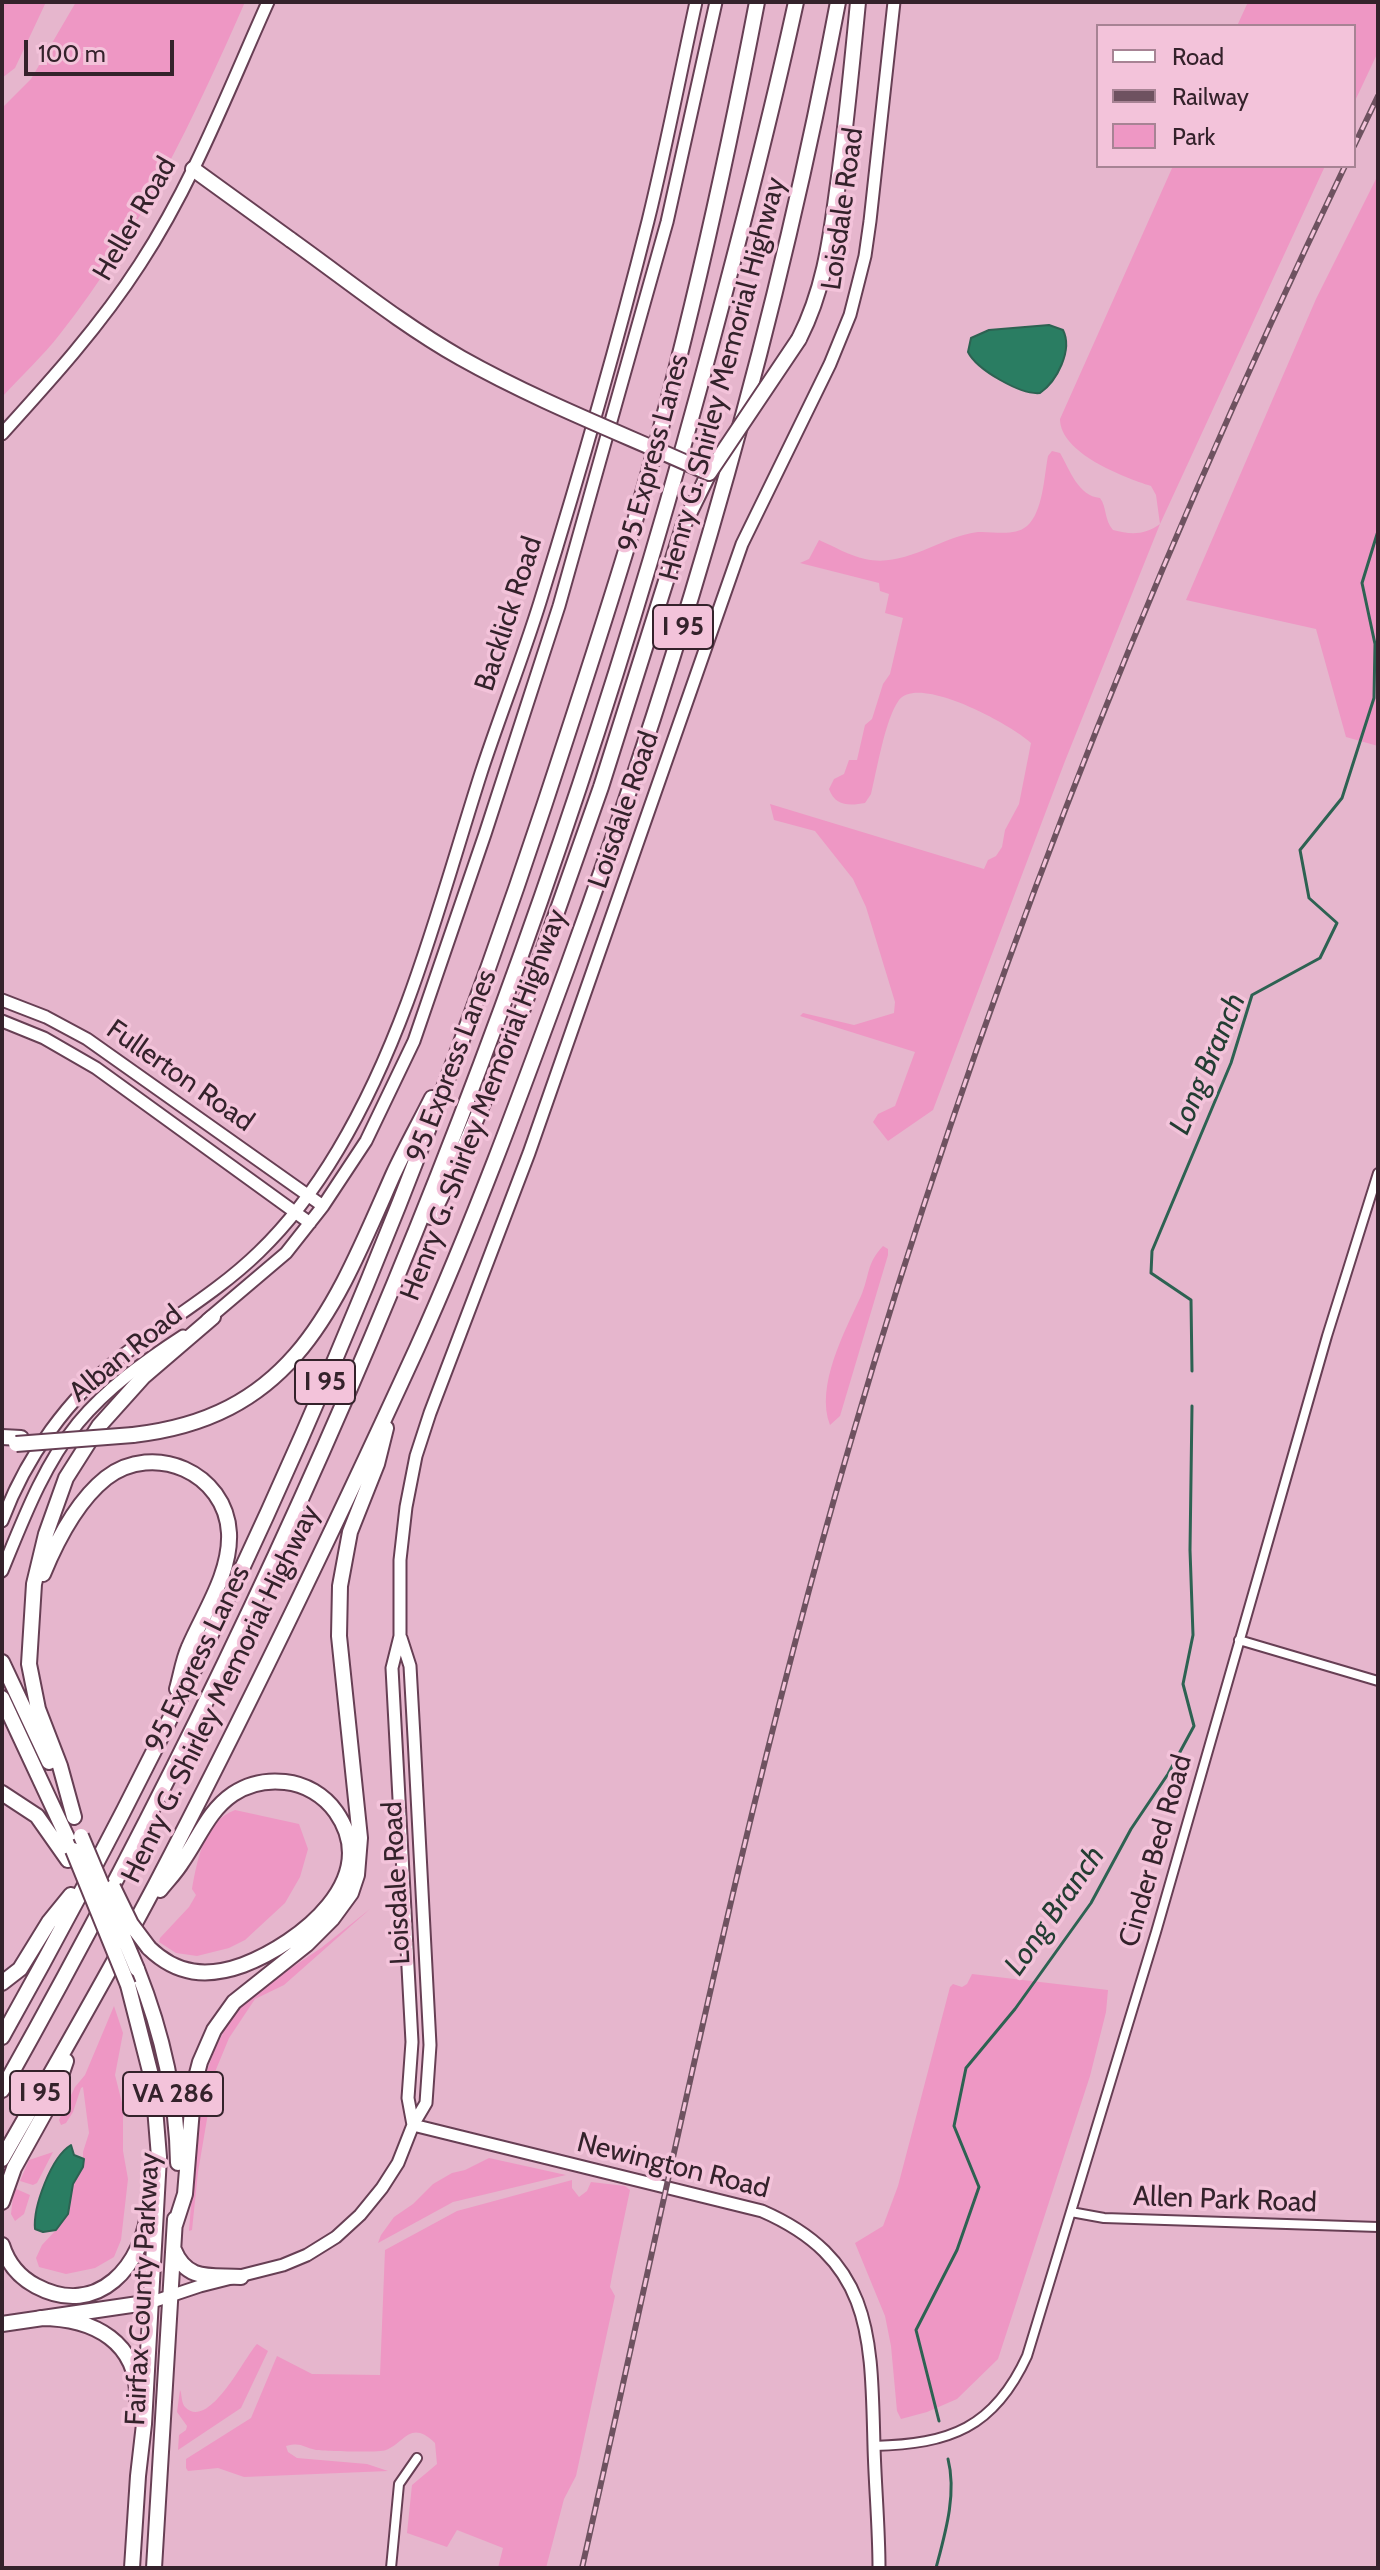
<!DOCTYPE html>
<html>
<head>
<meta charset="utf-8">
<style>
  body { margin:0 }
  #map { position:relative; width:1380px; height:2570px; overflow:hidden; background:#e6b6cd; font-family:Cabin,sans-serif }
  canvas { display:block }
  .frame { position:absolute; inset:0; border:4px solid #34222b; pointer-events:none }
  .legend { position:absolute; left:1096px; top:24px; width:260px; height:144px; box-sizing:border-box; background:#f3c3da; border:2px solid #a78394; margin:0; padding:10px 14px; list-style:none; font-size:24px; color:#34222b }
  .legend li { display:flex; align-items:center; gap:16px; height:40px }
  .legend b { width:40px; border:2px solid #a78394 }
  .scale { position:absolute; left:24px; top:40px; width:150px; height:36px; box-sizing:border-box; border:4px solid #34222b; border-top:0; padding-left:10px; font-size:24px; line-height:28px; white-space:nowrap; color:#34222b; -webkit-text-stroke:6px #f3c3da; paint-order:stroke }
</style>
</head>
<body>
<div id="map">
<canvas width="1380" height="2570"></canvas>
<div class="frame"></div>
<ul class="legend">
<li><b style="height:10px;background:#fff"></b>Road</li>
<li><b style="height:10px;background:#6e5260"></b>Railway</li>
<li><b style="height:22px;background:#ee97c4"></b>Park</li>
</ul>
<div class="scale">100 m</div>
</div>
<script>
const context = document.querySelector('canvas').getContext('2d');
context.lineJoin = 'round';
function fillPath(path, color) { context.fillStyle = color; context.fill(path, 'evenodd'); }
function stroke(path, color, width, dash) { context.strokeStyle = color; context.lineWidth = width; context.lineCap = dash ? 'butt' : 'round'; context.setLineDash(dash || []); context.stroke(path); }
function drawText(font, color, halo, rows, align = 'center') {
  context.font = font + ' Cabin,sans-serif'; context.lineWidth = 7; context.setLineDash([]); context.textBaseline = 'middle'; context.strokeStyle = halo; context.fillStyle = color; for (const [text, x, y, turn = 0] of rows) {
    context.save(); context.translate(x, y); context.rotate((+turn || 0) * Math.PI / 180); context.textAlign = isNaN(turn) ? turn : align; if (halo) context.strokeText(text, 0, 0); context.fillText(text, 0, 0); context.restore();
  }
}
fillPath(new Path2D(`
  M2,2h44l-31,66 -13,10z
  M76,2h169c-51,116 -105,231 -185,332 -17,22 -39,42 -58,63v-289l29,-29z
  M1248,2h130v50l-24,51v-77h-117z
  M1173,166h152l-165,358 -95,237 -132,349 -45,31 -15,-19 5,-8 17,-8 20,-54 -115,-36 3,-3 51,12 40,-12 1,-11 -29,-95 -13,-28 -38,-48 -41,-11 -4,-16 214,65 4,-9 8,-4 6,-9 3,-17 14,-26 12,-61c-19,-18 -112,-69 -132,-43 -14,19 -22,70 -28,94l-6,9c-16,3 -30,3 -36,-14l5,-10 10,-5 5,-14h8l8,-35 7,-6 11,-35 7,-10 13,-56 -18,-5 4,-19 -9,-3 -1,-8 -79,-20 9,-4 10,-19c14,6 31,16 46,19 41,9 74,-22 113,-27 15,-1 36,5 49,-6 16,-14 17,-49 21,-70l4,-5 8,2c10,17 18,43 40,45 7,9 4,22 13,32 18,5 32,5 47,-6l-4,-29 -5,-9c-28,-9 -91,-33 -91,-67z
  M1378,175v571l-32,-9 -30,-108 -130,-29 130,-301z
  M883,1246l5,3v6l-48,161 -10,9c-15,-39 15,-94 31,-129 9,-21 5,-32 22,-50z
  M235,1810l64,14 9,25 -8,28 -15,26 -40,37 -16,8 -32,8 -21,-3 -17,-11 1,-4 29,-31 7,-12 -4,-6c5,-28 12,-68 43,-79z
  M370,1909l-86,76 -29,14 -26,39 -14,34 -17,100 -6,58 -3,1 8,-106 6,-42 11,-32 16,-32 18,-22 73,-49z
  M972,1974l136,16 -2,22 -16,64 -92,283 -41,40 -30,13 -26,7 -4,-8 -6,-65 -6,-30 -30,-73 28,-17 15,-40 52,-199 3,-3 9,3 5,-3z
  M114,2006l9,27 -8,42 8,32v44l5,28 -7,61 -7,17 -19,11 -29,6 -27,-7 -3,-9 6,-13 14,-15 13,-27 6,-26 8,-10v-15l6,-19 -6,-46 -2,1 -8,24 -7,11 -5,2 -2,-5 16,-33 10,-12z
  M53,2152l-16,31 -4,2 -13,-4 9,-21z
  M489,2158l77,17 -113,27 -75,41 3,-8 13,-18 19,-13 20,-20 19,-11 13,-3z
  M572,2180v8l7,9 8,-6 4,-9 34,4 5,4 -18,86 -2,11 5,9 -39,180 -12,23 -18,69h-48l5,-20 -46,-18 -10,17 -40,-14 5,-48 25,-21 -2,-21c-25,-24 -30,0 -49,7 -7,3 -61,1 -70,0 -14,-3 -14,-8 -30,-4l2,6 9,6 70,6 21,7 -144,6 -26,-9 -30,3 -2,-3v-9l65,-41 26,-62 35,18 68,1 5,-125 72,-39z
  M14,2188l16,7 -6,19 -9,7 -4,-7z
  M257,2344l11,7 -27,57 -63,42 1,-15 7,-5 1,-4 -10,-14 3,-22c2,3 1,13 5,17 24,25 60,-51 72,-63z`), '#ee97c4');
const water = new Path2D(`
  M1049,325l14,5c10,20 -6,51 -23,63 -19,2 -63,-23 -72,-41l3,-14 18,-8z
  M71,2145l3,10 10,4 -1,8 -10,17 -5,30 -12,16 -13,2 -8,-3c-2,-22 16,-72 36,-84z`);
fillPath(water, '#2a7d62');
stroke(water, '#2d6252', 2);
stroke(new Path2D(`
  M1192,1371l-1,-71 -40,-27 1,-22 79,-188 21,-68 68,-37 17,-35 -28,-25 -9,-48 42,-52 32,-100 1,-54 -13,-61 16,-52
  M939,2421l-23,-91 41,-80 22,-63 -25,-61 12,-58 49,-59 76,-106 40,-74 37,-55 26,-48 -11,-42 10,-49 -3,-85 2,-144
  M936,2568c9,-34 21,-74 12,-109`), '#2d6252', 3);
const street = new Path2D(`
  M1239,1640l139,41
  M1071,2212l33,6 274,9
  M874,2446c76,-2 120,-18 153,-90l129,-424 171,-596 51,-163
  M391,2568l8,-84 18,-26`);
const secondary = new Path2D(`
  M2,434c49,-54 98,-108 138,-170 53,-81 88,-173 128,-262
  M2,1000l44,17 41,22 236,167
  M2,1021l42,17 52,30 214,155
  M207,1320l79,-67 37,-47 43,-65 48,-100 71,-207 74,-228 108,-384 49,-220
  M2,1521c24,-64 66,-123 120,-165 45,-35 96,-64 137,-104 31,-30 57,-65 79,-102 70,-117 102,-249 143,-377 19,-58 41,-113 59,-171 39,-126 76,-254 108,-381 18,-73 32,-146 48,-219
  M2,1571c21,-51 41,-105 76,-148 29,-35 68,-63 105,-87
  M413,2125l-5,-27 4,-56 -20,-374 8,-32v-76l6,-53 10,-51 14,-43 99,-260 213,-609 88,-180 20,-49 15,-59 5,-35 24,-219
  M413,2125l349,86c112,49 109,127 112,235 1,40 5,81 5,122
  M152,2302l48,-16 83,-21 24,-10 29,-18 24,-22 22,-27 16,-25 15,-38 13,-22 4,-58 -16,-308 -4,-71 -9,-28`);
const highway = new Path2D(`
  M193,169l98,71
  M799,339c24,-47 31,-95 38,-148 9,-63 15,-126 21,-189
  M431,1217l26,-53 64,-150 80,-227 83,-263 25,-51
  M133,1435c162,-18 202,-129 260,-260 12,-26 26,-51 39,-77
  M2,1437l19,1
  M43,1574c14,-34 34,-73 63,-96 48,-37 120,-5 123,55 2,40 -25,79 -40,114 -6,13 -8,28 -12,42
  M2,1662l47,100
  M2,1698l71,152
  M2,1793l35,23 31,44
  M74,1817l-14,-51 -22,-57 -9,-45 5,-80 12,-50 20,-56 33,-52 44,-49 70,-60
  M149,1948c28,27 58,30 94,17 57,-22 140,-86 93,-153 -12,-17 -31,-28 -51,-30 -18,-2 -37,2 -52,12 -25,17 -34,44 -51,68 -6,10 -15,19 -22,28
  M137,1969c25,63 40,126 41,194
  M2,1983l18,-14 29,-47 22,-27
  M128,1985l25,98 6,74 -15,267 -6,52 -6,92
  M2,2037c220,-391 401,-806 542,-1231 32,-97 64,-194 93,-292 49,-169 87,-340 120,-512
  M2,2090c312,-554 551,-1145 713,-1760 29,-109 57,-218 81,-328
  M2,2159c52,-91 105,-182 154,-275 92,-176 178,-355 261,-536 56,-124 103,-252 150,-380 115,-315 209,-636 271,-966
  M2,2202l12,-34 40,-72 12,-35
  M175,2225l10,-31 9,-109 6,-23 14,-32 20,-28 73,-58 25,-25 19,-26 6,-18 3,-37 -21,-202 1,-50 10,-54 27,-68 9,-36
  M2,2245c6,19 17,32 34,41 62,33 108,-21 113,-80
  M174,2250c13,32 37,25 67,27
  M40,2318c54,0 100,24 97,84
  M2,2324l150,-22
  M154,2568l21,-349`);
stroke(street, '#673f54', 12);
stroke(secondary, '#673f54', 15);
stroke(highway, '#673f54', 18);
stroke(street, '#fff', 8);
stroke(secondary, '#fff', 11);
stroke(highway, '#fff', 14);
const rail = new Path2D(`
  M1354,146l24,-50
  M582,2568c85,-375 160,-755 268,-1124 129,-443 295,-863 495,-1278`);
stroke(rail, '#6e5260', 6);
stroke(rail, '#f3c3da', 3, [9]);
const highwayBridge = new Path2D(`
  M291,240c56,40 110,84 170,118 80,45 165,77 248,115l90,-134
  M16,1444l117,-9
  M81,1836l56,133
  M73,1850l55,135
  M113,1887l18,37 18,24`);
stroke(highwayBridge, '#673f54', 18, []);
stroke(highwayBridge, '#fff', 14);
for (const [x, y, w] of [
  [683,627,60],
  [325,1382,60],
  [40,2093,60],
  [173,2094,100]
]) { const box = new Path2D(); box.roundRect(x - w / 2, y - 22, w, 44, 6); context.fillStyle = '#f3c3da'; context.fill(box); stroke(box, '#34222b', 2); }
drawText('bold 26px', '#34222b', null, [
  ["I 95",683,627],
  ["I 95",325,1382],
  ["I 95",40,2093],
  ["VA 286",173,2094]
]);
drawText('28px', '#34222b', '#f3c3da', [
  ["Loisdale Road",843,209,-82],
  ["Heller Road",135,219,-60],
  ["Henry G. Shirley Memorial Highway",723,379,-75],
  ["95 Express Lanes",654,453,-75],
  ["Backlick Road",509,614,-72],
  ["Loisdale Road",624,810,-71],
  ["95 Express Lanes",452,1066,-69],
  ["Fullerton Road",180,1076,35],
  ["Henry G. Shirley Memorial Highway",484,1105,-69],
  ["Alban Road",126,1354,-39],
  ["95 Express Lanes",198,1659,-64],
  ["Henry G. Shirley Memorial Highway",221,1694,-64],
  ["Cinder Bed Road",1156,1851,-74],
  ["Loisdale Road",397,1883,-93],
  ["Newington Road",673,2166,14],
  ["Allen Park Road",1225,2200,2],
  ["Fairfax County Parkway",143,2289,-87]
]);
drawText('italic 30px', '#243d33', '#f3c3da', [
  ["Long Branch",1208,1064,-67],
  ["Long Branch",1055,1911,-55]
]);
</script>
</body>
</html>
